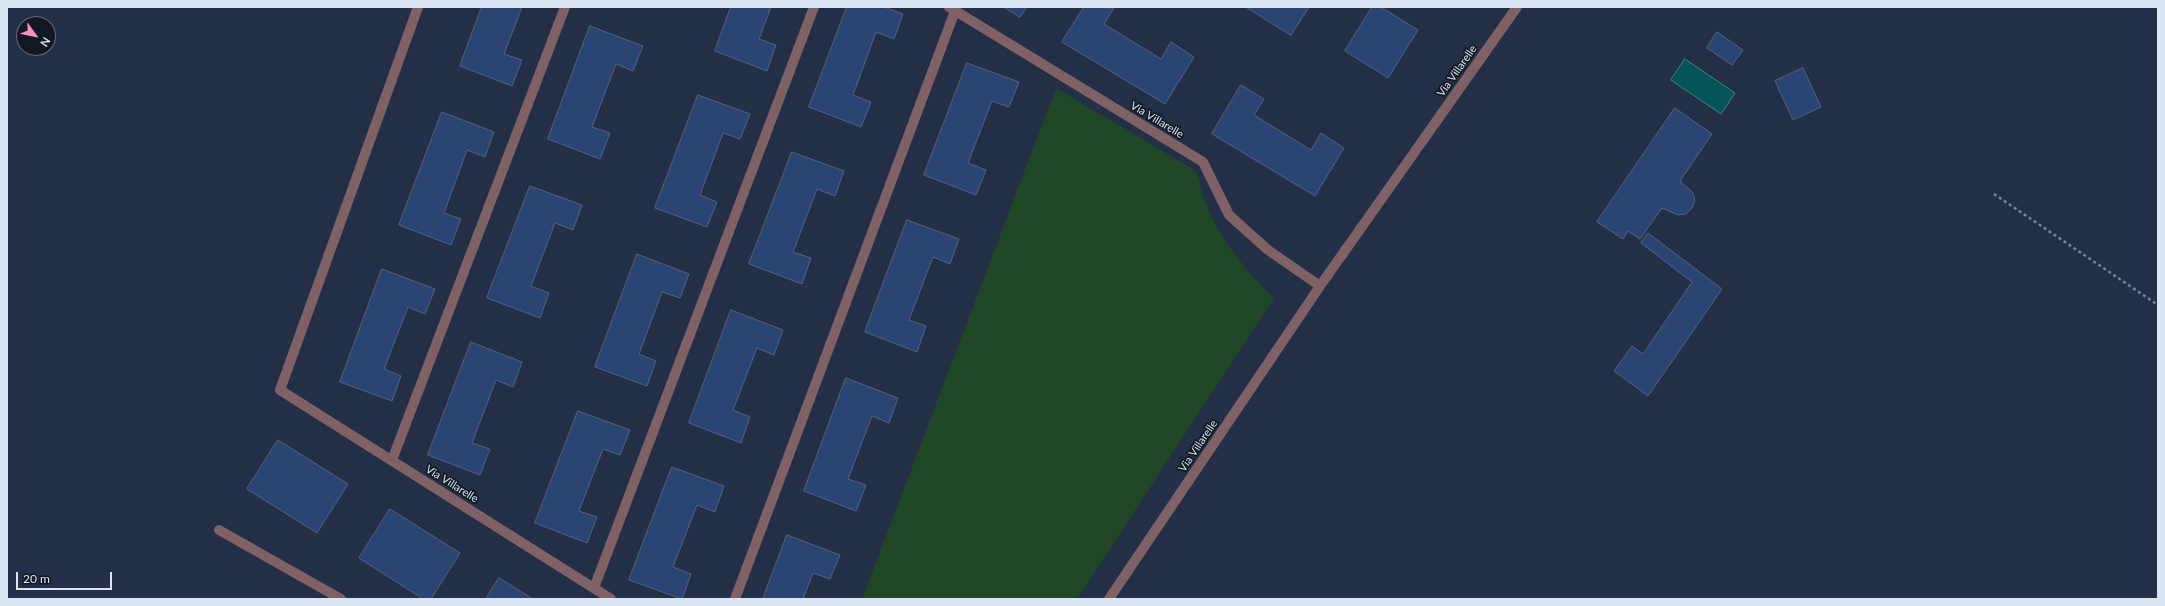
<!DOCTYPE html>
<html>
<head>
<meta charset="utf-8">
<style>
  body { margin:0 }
  #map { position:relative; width:2165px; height:606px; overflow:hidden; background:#222f47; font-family:Lato,sans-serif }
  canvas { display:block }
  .frame { position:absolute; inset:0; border:8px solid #dbe5f4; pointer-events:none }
  .north { position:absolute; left:16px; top:16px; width:40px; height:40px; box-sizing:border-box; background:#111822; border:1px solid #626a76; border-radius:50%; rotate:123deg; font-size:11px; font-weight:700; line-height:16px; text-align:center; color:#dbe5f4 }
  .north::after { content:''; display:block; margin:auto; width:14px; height:18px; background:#fb8fc4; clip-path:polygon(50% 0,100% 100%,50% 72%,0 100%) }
  .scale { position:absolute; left:16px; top:572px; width:96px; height:18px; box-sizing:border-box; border:2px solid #dbe5f4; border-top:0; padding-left:5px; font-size:12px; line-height:14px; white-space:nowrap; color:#dbe5f4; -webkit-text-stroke:3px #111822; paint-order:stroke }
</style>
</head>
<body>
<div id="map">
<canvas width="2165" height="606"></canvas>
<div class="frame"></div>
<div class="north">N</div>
<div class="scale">20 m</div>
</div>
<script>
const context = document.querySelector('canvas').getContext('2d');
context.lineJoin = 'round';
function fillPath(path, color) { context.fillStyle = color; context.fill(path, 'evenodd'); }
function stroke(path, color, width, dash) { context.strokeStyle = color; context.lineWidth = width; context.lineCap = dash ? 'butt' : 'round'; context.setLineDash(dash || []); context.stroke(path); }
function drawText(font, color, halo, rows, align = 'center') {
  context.font = font + ' Lato,sans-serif'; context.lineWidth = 3.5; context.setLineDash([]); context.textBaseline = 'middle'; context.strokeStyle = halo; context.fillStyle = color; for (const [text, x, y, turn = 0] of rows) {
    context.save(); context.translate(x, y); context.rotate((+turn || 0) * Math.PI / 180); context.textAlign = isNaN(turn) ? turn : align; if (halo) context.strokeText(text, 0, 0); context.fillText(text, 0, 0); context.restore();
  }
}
fillPath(new Path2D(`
  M1056,88l140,83c4,13 7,26 12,38 15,35 40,63 66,89l-197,301h-215z`), '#1f4725');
const water = new Path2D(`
  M1685,59l50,34 -14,21 -50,-34z`);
fillPath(water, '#035558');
stroke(water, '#448087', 1);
const building = new Path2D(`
  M482,7h40l-18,47 18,6 -10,26 -52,-20z
  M731,7h40l-12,32 17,6 -9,26 -52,-20z
  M847,7h37l19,7 -9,25 -18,-7 -23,63 18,7 -10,25 -52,-20z
  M1004,7h23l-7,10z
  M1084,7l30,1 -10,16 57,35 10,-17 23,15 -29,47 -103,-62z
  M1246,7h63l-18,28z
  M1372,7h9l37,23 -30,48 -43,-27z
  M590,26l53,20 -10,25 -17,-7 -24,63 18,6 -10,26 -52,-20z
  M1717,32l26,18 -11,15 -25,-17z
  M967,63l52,19 -10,25 -17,-6 -24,62 18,7 -10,25 -52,-20z
  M1803,68l18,39 -28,13 -18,-39z
  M1241,85l23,14 -10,16 57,35 10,-17 23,15 -29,48 -103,-62z
  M698,95l52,19 -10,25 -17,-6 -23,62 17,7 -10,25 -52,-19z
  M1675,108l37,26 -32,47 13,12 2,8 -3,7 -6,6 -8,1 -16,-7 -22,31 -12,-8 -5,8 -26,-17z
  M442,112l52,20 -9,25 -18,-7 -23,63 17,6 -10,26 -52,-20z
  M792,152l52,19 -9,25 -18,-7 -24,63 18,6 -9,26 -53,-20z
  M530,186l52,19 -9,25 -18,-7 -24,63 18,7 -9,25 -53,-20z
  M907,220l52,19 -9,25 -17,-7 -24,63 17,6 -9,26 -52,-20z
  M1648,233l74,56 -74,107 -34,-25 18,-25 11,8 49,-72 -51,-39z
  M637,254l52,20 -9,24 -18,-6 -23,62 17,7 -9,25 -52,-19z
  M382,269l53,20 -10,25 -17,-7 -24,62 17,7 -9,25 -52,-19z
  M731,310l52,20 -9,25 -17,-7 -24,62 17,7 -9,26 -52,-20z
  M471,342l51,20 -9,25 -17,-7 -24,63 18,6 -10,26 -52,-20z
  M846,378l52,20 -9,25 -17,-7 -24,63 18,6 -10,26 -52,-20z
  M578,411l52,19 -10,25 -17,-6 -24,62 18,6 -10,26 -52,-20z
  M278,440l70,44 -31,49 -70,-44z
  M672,467l52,19 -9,26 -18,-7 -24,62 18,7 -9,25 -53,-19z
  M390,509l70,44 -29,46h-8l-64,-41z
  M787,535l53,20 -10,24 -17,-6 -10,26h-40z
  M499,578l34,21h-47z`);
fillPath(building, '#2a4573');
stroke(building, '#52627d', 1);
stroke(new Path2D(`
  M1994,194l164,111`), '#778397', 2.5, [3, 3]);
stroke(new Path2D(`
  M418,7l-138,383 331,209
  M949,7l254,155 26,53 39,35 52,36
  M392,460l173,-453
  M219,530l122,69
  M594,588l220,-581
  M735,599l220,-588
  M1109,599l211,-313 197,-279`), '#7f6165', 10);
drawText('11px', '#dbe5f4', '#111822', [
  ["Via Villarelle",1457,71,-55],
  ["Via Villarelle",1157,120,31],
  ["Via Villarelle",1198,446,-56],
  ["Via Villarelle",452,484,32]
]);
</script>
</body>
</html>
